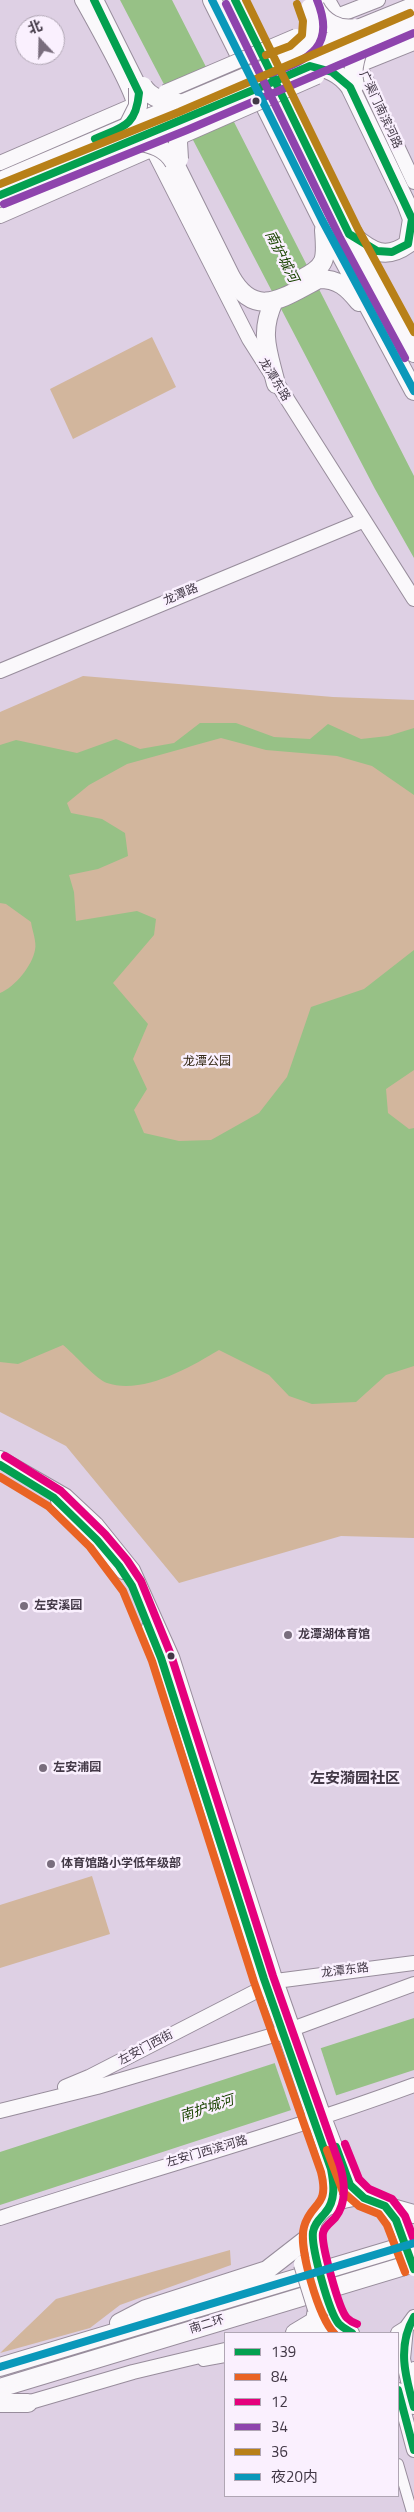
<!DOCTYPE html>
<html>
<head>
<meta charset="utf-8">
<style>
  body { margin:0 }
  #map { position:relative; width:414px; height:2512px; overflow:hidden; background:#ded0e4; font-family:"Titillium Web","Noto Sans SC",sans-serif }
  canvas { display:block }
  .legend { position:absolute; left:224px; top:2332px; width:175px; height:165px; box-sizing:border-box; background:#faf0fe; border:1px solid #b0a6b4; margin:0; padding:6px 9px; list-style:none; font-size:15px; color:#423846 }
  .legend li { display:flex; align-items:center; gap:10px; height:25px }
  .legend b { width:25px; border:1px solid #b0a6b4 }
  .north { position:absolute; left:15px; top:15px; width:50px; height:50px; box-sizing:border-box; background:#faf0fe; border:1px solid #b0a6b4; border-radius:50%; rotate:339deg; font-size:14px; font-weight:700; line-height:20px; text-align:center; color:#423846 }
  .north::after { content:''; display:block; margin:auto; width:18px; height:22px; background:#796d7d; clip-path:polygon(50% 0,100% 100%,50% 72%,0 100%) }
</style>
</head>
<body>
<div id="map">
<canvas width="414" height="2512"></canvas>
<ul class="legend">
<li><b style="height:6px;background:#03a050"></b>139</li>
<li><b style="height:6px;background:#e96324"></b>84</li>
<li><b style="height:6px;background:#e5007d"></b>12</li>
<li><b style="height:6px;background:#8e44ad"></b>34</li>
<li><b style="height:6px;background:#b88018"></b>36</li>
<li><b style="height:6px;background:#0a98ba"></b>夜20内</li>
</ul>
<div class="north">北</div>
</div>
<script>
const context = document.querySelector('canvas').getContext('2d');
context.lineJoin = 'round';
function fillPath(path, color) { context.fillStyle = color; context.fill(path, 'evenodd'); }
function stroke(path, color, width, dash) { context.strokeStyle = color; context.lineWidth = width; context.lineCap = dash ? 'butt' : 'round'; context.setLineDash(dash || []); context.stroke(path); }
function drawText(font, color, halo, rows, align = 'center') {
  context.font = font + ' "Titillium Web","Noto Sans SC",sans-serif'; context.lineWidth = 5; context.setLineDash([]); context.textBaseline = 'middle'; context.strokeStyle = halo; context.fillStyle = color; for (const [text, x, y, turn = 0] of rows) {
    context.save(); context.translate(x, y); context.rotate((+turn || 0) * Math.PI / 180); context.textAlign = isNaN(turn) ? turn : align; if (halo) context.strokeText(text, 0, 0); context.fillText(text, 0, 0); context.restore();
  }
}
fillPath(new Path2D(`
  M152,337l24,50 -103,52 -23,-50z
  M83,676l250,21 81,3v838l-73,-2 -162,47 -113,-137 -66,-34v-700z
  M92,1876l18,58 -110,34v-63z
  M230,2250l1,15 -111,40 -30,23 -90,25 56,-54z`), '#d2b69d');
fillPath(new Path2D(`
  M120,0h52l242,476v82l-39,-69z
  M200,723h36l38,14 36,2 18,-15 33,15 27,-3 26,-8v67l-42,-29 -35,-10 -71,-6 -45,-12 -94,26 -38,21 -22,18 4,10 31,6 23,14 3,23 -30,13 -29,6 5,17 2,29 61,-10 19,8 -2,16 -41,48 35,41 -15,35 14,30 -13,21 10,23 35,8 32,-1 48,-27 28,-36 24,-70 53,-18 50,-39v120l-28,19 2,24 21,16 5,-1v238l-28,9 -30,27 -44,2 -23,-8 -20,-21 -50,-25c-30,18 -77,45 -112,33 -9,-2 -35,-31 -44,-38l-45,19 -18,-2v-369c15,-6 32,-27 35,-43 2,-8 -3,-20 -4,-28l-25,-18 -6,-1v-158l16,-5 61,13 39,-14 24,10 34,-6z
  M414,2018v52l-414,135v-53z`), '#97c186');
fillPath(new Path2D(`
  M320,2046l17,52 -45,15 -18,-52z`), '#ded0e4');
const street = new Path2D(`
  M203,2361l22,-4
  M414,2367v5
  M398,2464l14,48`);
const secondary = new Path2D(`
  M82,0c10,18 51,91 52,105 0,6 -2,2 -1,8 1,13 10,30 20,37l96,189 165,260
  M328,0l9,16 41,-16
  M355,28l59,-24
  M414,43l-55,22 55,117
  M361,44l53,-22
  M153,103c14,9 17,26 13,41
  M0,163l141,-61
  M0,179l129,-55
  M0,216l160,-70
  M0,671l362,-150
  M0,1458l66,38 30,28 37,46 39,87 102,318 50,142 26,68 14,13
  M58,1501l39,39 26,32
  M149,1627l32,90 83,262 23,61 44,129 2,20 -4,19
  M65,2087l24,-10 187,-96 138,-18
  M0,2111l97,-24 187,-55 130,-48
  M0,2218c138,-45 278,-83 414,-133
  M317,2260c-2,-12 -8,-26 -2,-38 12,-22 48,-30 68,-17 10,6 15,19 19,29
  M335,2317l3,6 14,10
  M406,2328l-3,31 11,48
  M304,2331l34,-8
  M398,2333l8,-5 8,-11
  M398,2390l16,60
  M20,2405l113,-33 92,-22`);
const highway = new Path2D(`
  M94,0l44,88
  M212,0l110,220 92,171
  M235,0l114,234 65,119
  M350,87l56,116 6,16 -4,25c-22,16 -36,8 -55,-8
  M174,162l57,115c25,44 54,19 88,2 19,0 28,8 40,23
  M301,279c27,-13 25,-21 23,-49
  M274,301c-15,32 -6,50 2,83
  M385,2206l29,8
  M119,2323l27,-14 121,-39 45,-35
  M295,2333l20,-12 2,-12
  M0,2367l414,-124
  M0,2388l414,-125
  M0,2403h28`);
stroke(street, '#988d9c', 12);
stroke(secondary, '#988d9c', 16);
stroke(highway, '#988d9c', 20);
stroke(street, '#faf8fb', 10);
stroke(secondary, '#faf8fb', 14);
stroke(highway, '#faf8fb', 18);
const secondaryBridge = new Path2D(`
  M165,92l131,-56
  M129,124l225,-95
  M185,135l132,-58
  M0,195l183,-74 178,-77
  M402,2234l12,35
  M317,2260l15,49`);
const highwayBridge = new Path2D(`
  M315,7c8,15 23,24 40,21
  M302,50l12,-25 -4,-17
  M310,66c16,1 30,7 40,21
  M355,85c-4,-14 0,-28 6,-41
  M143,86c7,12 23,16 36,17
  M129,124l9,-18v-18
  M135,141c17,3 30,6 39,21
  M179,159l-1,-17 5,-21
  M303,2264l14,45`);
stroke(secondaryBridge, '#988d9c', 16, []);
stroke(highwayBridge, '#988d9c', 20, []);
stroke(secondaryBridge, '#faf8fb', 14);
stroke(highwayBridge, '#faf8fb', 18);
stroke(new Path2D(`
  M94,0l45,93c-3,34 -17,34 -44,46
  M235,0l40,81
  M310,66l22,6 18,15 62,132 -4,25 -16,8 -15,-1 -28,-17 -74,-153z
  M0,195l275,-114
  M0,1465l54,33 43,42 22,26 13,20 29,72 103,321 67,190c3,15 5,32 -6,44 -5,6 -11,11 -12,19 -2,15 16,81 26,92 4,4 9,6 13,9
  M336,2147l14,38 14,13 21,8 11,14 18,49
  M414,2317c-17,29 -9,59 0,90
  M398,2390l16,60`), '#03a050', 8);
stroke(new Path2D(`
  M0,1477l48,29 42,41 33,44 29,70 102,321 67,190c9,36 -10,29 -17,55 -6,21 15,91 30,106
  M327,2150l16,42 16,14 20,8 8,11 18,47`), '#e96324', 8);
stroke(new Path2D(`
  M5,1456l56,35 44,43 22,26 14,21 30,74 102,321 67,190c5,17 7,37 -5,52 -4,4 -11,9 -12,15 -2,11 16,77 24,85 3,3 7,5 10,6
  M345,2144l14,35 10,10 23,10 13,17 9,24`), '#e5007d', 8);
stroke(new Path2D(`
  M226,4l114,234 65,120
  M272,73c38,-14 64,-27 45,-73
  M4,204l183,-74 227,-97`), '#8e44ad', 8);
stroke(new Path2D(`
  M246,0l112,229 56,103
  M266,55l24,-9 12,-11 1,-14 -6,-17
  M0,184l179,-72 231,-99`), '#b88018', 8);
stroke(new Path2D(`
  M212,0l110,220 92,171
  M0,2367l414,-124`), '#0a98ba', 8);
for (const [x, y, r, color] of [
  [256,101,4.5,"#423846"],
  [24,1606,5,"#796d7d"],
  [288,1635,5,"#796d7d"],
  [171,1656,4.5,"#423846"],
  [43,1768,5,"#796d7d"],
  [51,1864,5,"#796d7d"]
]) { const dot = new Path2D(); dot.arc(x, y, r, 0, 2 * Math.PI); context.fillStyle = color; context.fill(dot); stroke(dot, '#faf0fe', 2); }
drawText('12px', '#423846', '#faf0fe', [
  ["广渠门南滨河路",380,110,65],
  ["龙潭东路",274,380,58],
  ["龙潭路",181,595,-23],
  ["龙潭东路",345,1971,-7],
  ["左安门西街",146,2048,-28],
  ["左安门西滨河路",207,2152,-16],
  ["南二环",207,2325,-17]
]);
drawText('12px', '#352917', '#faf0fe', [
  ["龙潭公园",207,1062]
]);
drawText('bold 12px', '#423846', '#faf0fe', [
  ["左安溪园",34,1606],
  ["龙潭湖体育馆",298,1635],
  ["左安浦园",53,1768],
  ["体育馆路小学低年级部",61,1864]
], 'left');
drawText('italic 14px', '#1b4502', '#faf0fe', [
  ["南护城河",281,257,63],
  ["南护城河",207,2109,-18]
]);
drawText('bold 15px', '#423846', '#faf0fe', [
  ["左安漪园社区",355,1779]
]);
</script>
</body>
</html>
